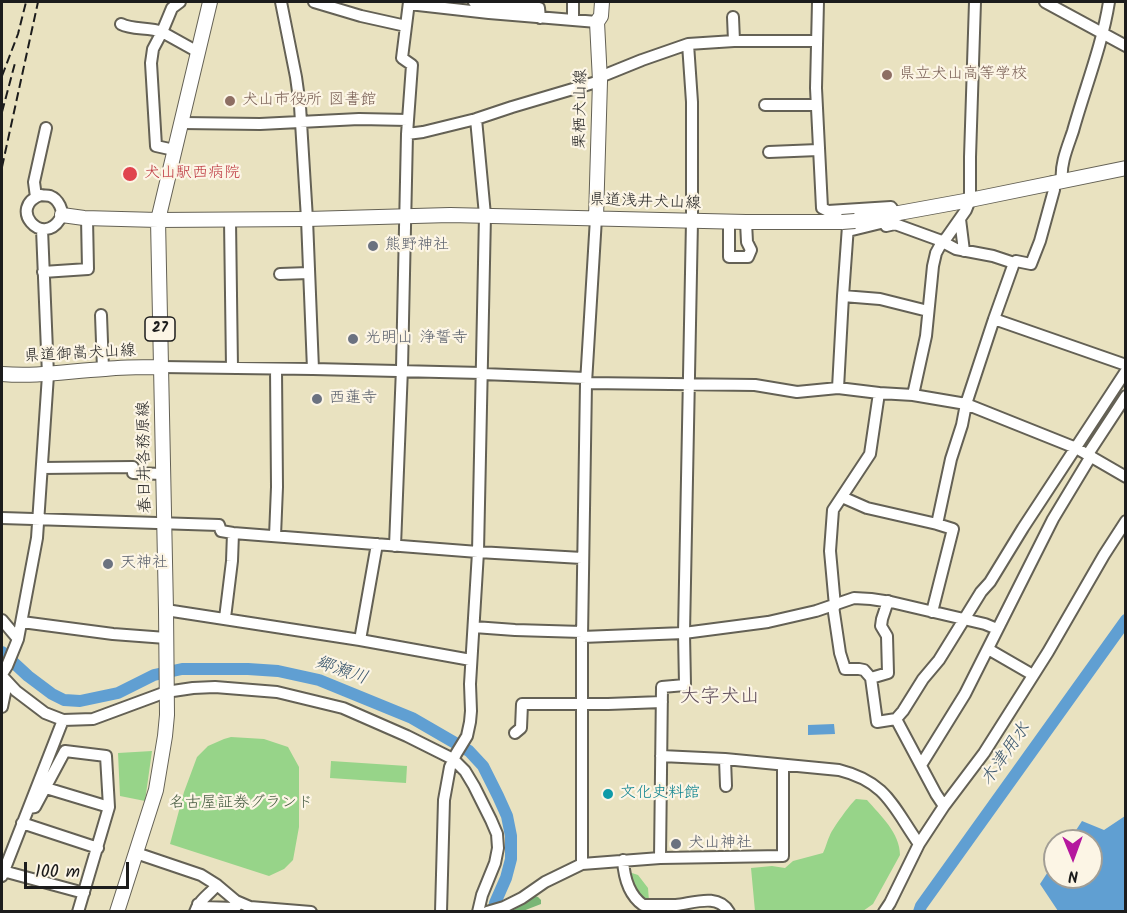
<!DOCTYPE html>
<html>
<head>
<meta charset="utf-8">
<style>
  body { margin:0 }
  #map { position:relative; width:1127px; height:913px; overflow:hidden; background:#e9e2c0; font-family:Kalam,sans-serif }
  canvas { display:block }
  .frame { position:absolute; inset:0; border:3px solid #1c1c1c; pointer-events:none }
  .north { position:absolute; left:1043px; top:829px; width:60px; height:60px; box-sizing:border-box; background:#fcf5e5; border:2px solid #a29e95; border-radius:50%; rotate:179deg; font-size:16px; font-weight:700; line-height:24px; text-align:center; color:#1c1c1c }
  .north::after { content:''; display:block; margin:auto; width:21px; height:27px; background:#b5179e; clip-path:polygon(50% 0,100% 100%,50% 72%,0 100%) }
  .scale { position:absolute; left:24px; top:862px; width:105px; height:27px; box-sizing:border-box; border:3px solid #1c1c1c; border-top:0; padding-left:8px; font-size:18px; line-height:21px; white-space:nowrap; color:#1c1c1c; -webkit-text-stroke:4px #fcf5e5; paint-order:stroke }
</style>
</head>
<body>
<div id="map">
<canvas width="1127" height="913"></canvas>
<div class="frame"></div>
<div class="north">N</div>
<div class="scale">100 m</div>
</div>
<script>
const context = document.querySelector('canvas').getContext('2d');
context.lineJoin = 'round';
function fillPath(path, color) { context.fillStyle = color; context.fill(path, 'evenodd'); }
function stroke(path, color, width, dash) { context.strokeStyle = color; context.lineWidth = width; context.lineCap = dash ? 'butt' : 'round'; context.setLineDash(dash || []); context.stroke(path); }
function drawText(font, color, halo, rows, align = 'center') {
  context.font = font + ' Kalam,"Klee One",sans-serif'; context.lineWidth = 4.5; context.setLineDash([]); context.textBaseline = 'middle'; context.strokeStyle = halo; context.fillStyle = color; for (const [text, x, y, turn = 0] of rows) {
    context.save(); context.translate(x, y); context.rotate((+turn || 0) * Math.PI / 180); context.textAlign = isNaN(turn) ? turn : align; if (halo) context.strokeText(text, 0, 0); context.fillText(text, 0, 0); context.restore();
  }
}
fillPath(new Path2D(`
  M231,737l33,2 24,8 11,20v60l-6,33 -9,9 -15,7 -99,-32 14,-52 13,-35 11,-11 16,-7z
  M152,751l-7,50 -25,-5 -2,-43z
  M331,761l76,5 -1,17 -76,-5z
  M856,799l11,1c14,16 33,33 33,55l-27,49 -10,7h-108l-4,-43 21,-2 13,2 8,-7 30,-8c3,-6 4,-12 7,-18 3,-7 21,-32 26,-36z
  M629,872l9,3 10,13 1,13 -4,1 -10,-13z`), '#97d489');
fillPath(new Path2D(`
  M535,896l3,1 3,3v4l-18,7 -13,1z`), '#79b675');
fillPath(new Path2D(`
  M834,724l1,10 -27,1v-10z
  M1125,816v95h-67l-18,-27 15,-23v16h36v-36h-22l13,-20 22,9z`), '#609fd2');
stroke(new Path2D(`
  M2,652l26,24 24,18 12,6 16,1 38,-8 36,-18 28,-6h66l30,2 41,9 93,38 57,33 14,15 15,30 9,20 4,20v23l-5,19 -11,25 -2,9
  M919,912l2,-6 205,-286`), '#609fd2', 12);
const minor = new Path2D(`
  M281,2l15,75 4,29 7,113 6,150
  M314,2l47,14 45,10
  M474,2l65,6 1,10
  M573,2v18
  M818,2l-2,86 6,120 6,3 63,-4 5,7 -3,6 -45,11
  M1045,2l81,44
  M409,4l80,9 108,9
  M733,17l1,24
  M121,24c11,6 28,3 41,8l10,-24 8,-6
  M600,77l42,-17 46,-16 46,-3h83
  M765,105h51
  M182,123l78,1 99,-5 49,1
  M407,134l16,-2 53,-13 36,-12 88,-26
  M174,150l-18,-4 -5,-83 2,-14 9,-17 36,20
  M769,152l49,-2
  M1062,180c-2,-16 6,-34 11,-49 12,-43 29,-85 36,-129
  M41,195c3,1 6,0 9,1 8,3 15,15 10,23 -18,29 -53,-12 -19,-24z
  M36,197l-2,-15 12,-54
  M960,219l4,32
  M230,220l2,148
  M729,222v35h19l3,-7 -4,-8 -1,-20
  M886,226l9,-2 44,16 17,9 37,7 21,7 2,-2 15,3 9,-23 14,-51 -1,-8
  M43,272l45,-3 -1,-51
  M280,274l29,-1
  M843,296l37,3 48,12
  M101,315l2,54
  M994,319l132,46
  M161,367l152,2 169,4
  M482,374l104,4
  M586,383l169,2 42,7 41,-4 41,5 34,2 53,9 110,44 50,29
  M838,388l5,-92 5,-70
  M913,395l13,-59 7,-70 3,-13 6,-11 5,-5 19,-27 4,-10v-43l5,-155
  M1088,454l38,-58
  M42,468l91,-1v6l30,1
  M842,497l25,11 70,16
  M2,518l217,7 2,6 12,2 245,19 104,6
  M275,536l2,-49 -1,-118
  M395,546l7,-178 5,-234 5,-69 -10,-7 7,-56
  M833,606l7,47 5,16h14l5,1 7,8 6,44 19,-3
  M835,606l-5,-55 3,-41 37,-56 9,-61
  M166,610l194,30 111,20
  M932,612l21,-83 -16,-5 14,-65 11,-34 4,-21 28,-85 20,-56
  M225,618l7,-57 1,-28
  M2,620l16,19
  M22,622l91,12 53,4
  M474,627l41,3 67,2
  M582,637l102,-4 84,-11 48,-11 38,-13 17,1 20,3 94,22 12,5
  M360,640l17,-96
  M988,649l45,26
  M2,674l5,-8 11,-27 19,-101 11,-163 -6,-146
  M2,676l14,15 29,22 18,7 30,-1 73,-27 27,-4 22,-1 62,5 66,16 64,28 46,23 12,12 9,15 17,34 6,14 1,14 -3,15 -13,32 -4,17
  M871,678l17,-5 -1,-37 -6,-10 1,-7 6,-18
  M2,707l5,-24
  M515,733l6,-5 1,-24h86l54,-2
  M661,756l64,3 114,11c48,12 54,37 80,74
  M725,759l1,27
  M921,765l44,-71 88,-175 38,-63
  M46,788l63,19
  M944,806l-8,-12 -40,-75 7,-8 20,-32 16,-19 42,-68 9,-10 33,-54 103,-157
  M29,808l6,-1 30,-56 41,5 3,51 -31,105
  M22,823l76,25
  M136,853l65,22 16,10 19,16 14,6 61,5
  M660,858l2,-171 23,-2 -1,-52 8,-412v-119l-4,-58
  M623,860c1,17 6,35 20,45 11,0 22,0 33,0 18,-2 42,-12 53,7
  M582,864v-227l4,-254 10,-165
  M3,871l81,22
  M2,876l61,-156
  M198,904l4,3 33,1 4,-5
  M195,912c4,-12 14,-17 22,-27
  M441,912l3,-112 6,-33 6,-13 11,-18 3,-14 1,-11 -1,-27 8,-132 7,-337 -9,-96
  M487,912l17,-5 18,-9 23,-16 37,-18 78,-6 123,-2v-91
  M884,912l6,-9 29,-59 25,-38 40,-53 64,-101 56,-97 22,-34`);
const major = new Path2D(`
  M62,215l22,3 74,2 149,-1 143,-4 296,7h96
  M596,218l4,-137 -3,-59 4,-6 1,-14
  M855,221l115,-21 156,-32
  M2,374c36,3 66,-3 103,-5 18,-2 37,-2 56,-2
  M117,912l39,-122 9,-54 2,-21 -1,-105 -8,-390 52,-218`);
stroke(minor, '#646155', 14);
stroke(major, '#646155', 16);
stroke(minor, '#fff', 10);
stroke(major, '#fff', 14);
stroke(new Path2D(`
  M2,76l16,-42 8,-32
  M2,112l13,-49
  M2,167l36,-165`), '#1c1c1c', 2, [9, 4.5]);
const majorBridge = new Path2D(`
  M842,222l13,-1`);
stroke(majorBridge, '#646155', 16, []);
stroke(majorBridge, '#fff', 14);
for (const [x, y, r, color] of [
  [887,75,6,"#8d6e63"],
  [230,101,6,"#8d6e63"],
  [130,174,8,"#e0444e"],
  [373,246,6,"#6b7280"],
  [353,339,6,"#6b7280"],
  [317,399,6,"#6b7280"],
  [108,564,6,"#6b7280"],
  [608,794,6,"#0f9aa8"],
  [676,844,6,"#6b7280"]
]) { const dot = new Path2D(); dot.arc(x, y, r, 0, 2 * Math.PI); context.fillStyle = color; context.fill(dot); stroke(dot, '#fcf5e5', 2); }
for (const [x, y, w] of [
  [160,329,30]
]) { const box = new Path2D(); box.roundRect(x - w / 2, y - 12, w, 24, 4.5); context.fillStyle = '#fcf5e5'; context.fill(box); stroke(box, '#1c1c1c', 1.5); }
drawText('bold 15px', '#1c1c1c', null, [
  ["27",160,329]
]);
drawText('16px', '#785e54', '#fcf5e5', [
  ["県立犬山高等学校",899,75],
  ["犬山市役所 図書館",242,101]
], 'left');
drawText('16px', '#1c1c1c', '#fcf5e5', [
  ["栗栖犬山線",582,109,-89],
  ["県道浅井犬山線",645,203,2],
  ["県道御嵩犬山線",80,355,-3],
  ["春日井各務原線",146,457,-91]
]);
drawText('16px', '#be3a42', '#fcf5e5', [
  ["犬山駅西病院",144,174]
], 'left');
drawText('16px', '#5b616d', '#fcf5e5', [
  ["熊野神社",385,246],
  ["光明山 浄誓寺",365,339],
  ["西蓮寺",329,399],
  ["天神社",120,564],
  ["犬山神社",688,844]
], 'left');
drawText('16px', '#0d838f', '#fcf5e5', [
  ["文化史料館",620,794]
], 'left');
drawText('16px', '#475c42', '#fcf5e5', [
  ["名古屋証券グランド",241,804]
]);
drawText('italic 18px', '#3b576e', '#fcf5e5', [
  ["郷瀬川",341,672,19],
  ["木津用水",1007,755,-55]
]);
drawText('20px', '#5e4c5a', '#fcf5e5', [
  ["大字犬山",720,699]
]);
</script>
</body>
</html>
